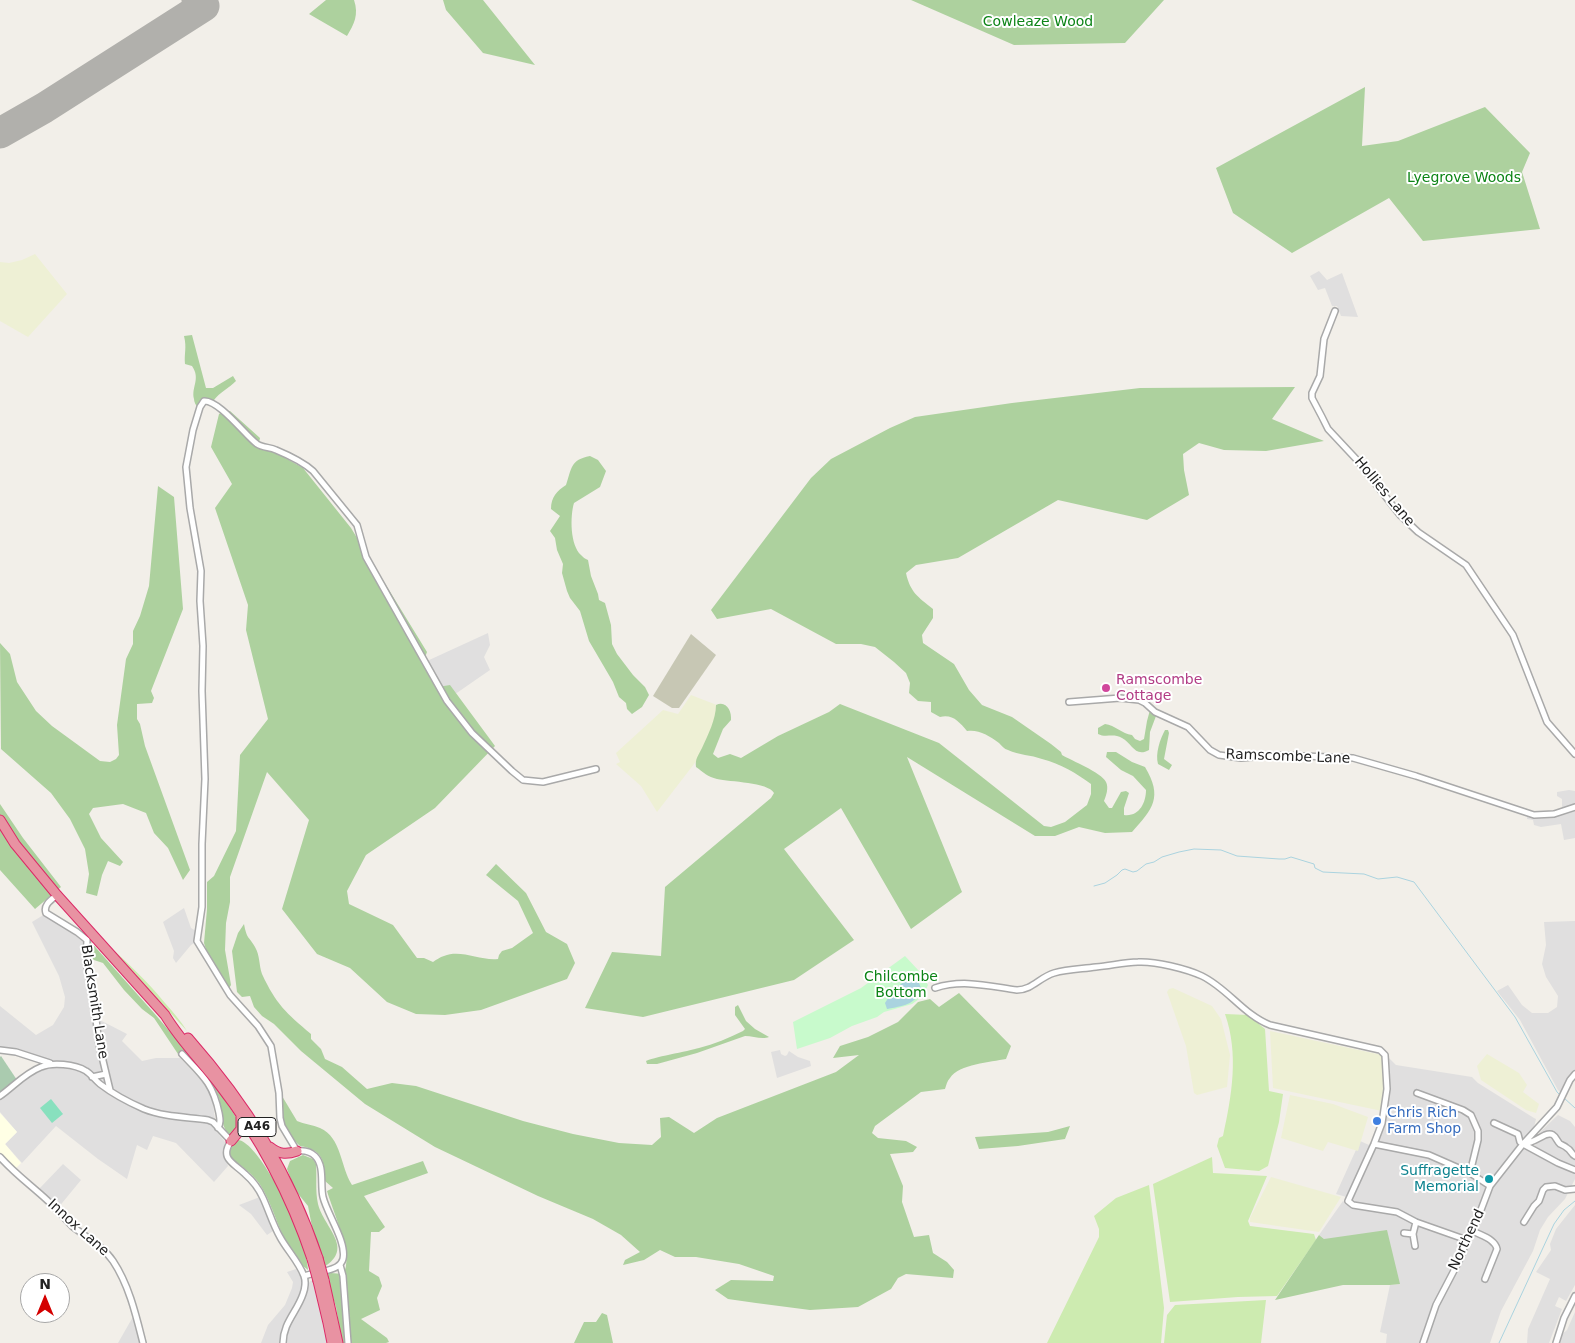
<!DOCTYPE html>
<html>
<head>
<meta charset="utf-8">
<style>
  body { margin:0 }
  #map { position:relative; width:1575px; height:1343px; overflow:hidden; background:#f2efe9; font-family:"DejaVu Sans",sans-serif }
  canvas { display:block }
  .north { position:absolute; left:20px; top:1273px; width:50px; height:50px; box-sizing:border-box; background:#fff; border:1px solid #a7a7a7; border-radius:50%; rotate:0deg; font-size:14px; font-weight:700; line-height:20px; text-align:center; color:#222 }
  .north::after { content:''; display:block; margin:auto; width:18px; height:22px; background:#d40000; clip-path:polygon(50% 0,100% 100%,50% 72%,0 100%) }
</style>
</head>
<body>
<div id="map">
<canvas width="1575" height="1343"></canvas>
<div class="north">N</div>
</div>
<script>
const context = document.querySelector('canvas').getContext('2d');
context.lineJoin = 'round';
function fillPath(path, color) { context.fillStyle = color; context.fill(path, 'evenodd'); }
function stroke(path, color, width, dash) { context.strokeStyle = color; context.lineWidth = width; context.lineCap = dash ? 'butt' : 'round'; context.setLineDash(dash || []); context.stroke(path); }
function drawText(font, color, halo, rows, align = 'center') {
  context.font = font + ' "DejaVu Sans",sans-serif'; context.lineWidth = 4; context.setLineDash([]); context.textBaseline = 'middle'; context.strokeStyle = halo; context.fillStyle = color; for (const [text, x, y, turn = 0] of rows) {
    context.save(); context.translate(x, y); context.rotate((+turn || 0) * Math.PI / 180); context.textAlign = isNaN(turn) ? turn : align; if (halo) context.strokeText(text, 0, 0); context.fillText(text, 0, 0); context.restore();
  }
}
fillPath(new Path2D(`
  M1319,271l8,9 15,-7 16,44 -17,-1 -4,-10h-5l-7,-18 -7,2 -8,-14z
  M488,633l2,12 -6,12 6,13 -42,29 -21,-38z
  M1569,790l6,1v47l-11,2 -3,-16 -20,3 -7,-2 -1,-5 -6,-1v-5l35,-1v-14l-5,-3v-4z
  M184,908l7,20 5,3v11l-5,3 -15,18 -3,-5 1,-7 -11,-29z
  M45,914l39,26 10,77 33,17 -5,7 20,20 14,-3h24l31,32 4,29 -5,4 15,19 -1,12 4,12 -14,16 -38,-39 -23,-7 -6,14 -10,-5 -10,34 -29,-20 -42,-33 -34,37 -17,-19 12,-12 -17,-20v-14l31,-25 23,-11 -54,-14v-42l36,29 17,-10 11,-18 1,-10 -6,-21 -27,-54z
  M1575,921v150l-7,8 -7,14 -3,-3 -38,-70 -23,-29 11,-6 14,20 10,8h16l9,-6 1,-11 -12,-19 -4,-13 4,-19 -2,-23z
  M780,1050l1,4 4,2 2,-1 2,-4 9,6 12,4 1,5 -34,12 -6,-26z
  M1387,1056l9,9 76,12 6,6 56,35 2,1 -2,8 -14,17 10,6 7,-7 3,-7 -1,-3 19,-18 12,6 5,6v52l-10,20 -17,18 -8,13 -7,21 -32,60 -11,32h-104l1,-9 -7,-2 10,-47 10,-1 -76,-45 -5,-4 24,-34 4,4 3,-2v-5l-14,-4 24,-53 16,7 7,-27z
  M63,1164l18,16 -23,28 -19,-19z
  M260,1197l13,34 -6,4 -16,-21 -12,-9z
  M1575,1205v80l-9,16 -7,-4 -4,9 7,3 -13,34h-22l1,-14 22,-50 -14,-7 15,-22 -1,-6 6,-15z
  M296,1269l5,8 2,7 -1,8 -19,34 -2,17h-20l7,-18 17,-20 7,-17 1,-6 -6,-10z
  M313,1280l15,63h-42l2,-14 4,-10 12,-22 6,-16z
  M1575,1312v31h-17l2,-7 7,-6z
  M134,1315l7,28h-23z`), '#e0dfdf');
fillPath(new Path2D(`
  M0,1113l17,19 -12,12 16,19 -7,7 -14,-15z`), '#ffffe5');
fillPath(new Path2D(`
  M691,634l25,21 -37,53h-7l-19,-12z`), '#c7c7b4');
fillPath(new Path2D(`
  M35,254l32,40 -39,43 -28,-16v-59l9,1 13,-3z
  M691,695l31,12 -21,48 -44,57 -16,-26 -25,-22 4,-2 -4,-9 47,-43 15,4z
  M1173,988l39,18 9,13 9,36 -3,32 -30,8 -3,-2 -8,-47 -19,-54 2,-3z
  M1270,1031l112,24 3,15v23l-3,18 -109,-23z
  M1487,1054l32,19 8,12 -4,7 16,12 -3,9 -10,-3 -45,-30 -4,-14z
  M1290,1095l43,9 35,13 -10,34 -30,-9 -5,9 -42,-13z
  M1271,1177l70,20 -22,35 -69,-10v-4z`), '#eef0d5');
fillPath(new Path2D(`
  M109,946c20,18 39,36 56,57 8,9 16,18 22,28z
  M1225,1014l23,1 17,14 4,62 14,3 -4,28 -11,44 -9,5 -34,-3 -8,-22 2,-8 4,-2c9,-41 16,-82 2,-122z
  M1212,1157l1,16 54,3 -19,45 2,5 64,8 2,6 -39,56 -39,1 -68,5 -17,-118z
  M1149,1185l15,123 -3,35h-114l52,-106v-8l-5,-13 22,-18z
  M1266,1300l-5,43h-97l3,-28 8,-10z`), '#cdebb0');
fillPath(new Path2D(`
  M326,0h28c5,15 0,24 -7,36l-38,-22z
  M443,0h40l52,65 -52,-12 -37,-43z
  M911,0h253l-39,43 -111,2z
  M1365,87l-3,59 36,-5 87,-34 45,46 -8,19 18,57 -117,12 -34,-43 -97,55 -59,-40 -17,-45z
  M192,335l14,53h7l20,-12 3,5c-7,7 -17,12 -22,19l-7,-1 -6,2 -4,6c-1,-2 -3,-5 -3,-8 -3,-12 7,-20 -2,-33l-7,-2c-1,-11 2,-16 -1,-28z
  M1295,387l-23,32 52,22 -58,10 -42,-1 -25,-7 -16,11 1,16 5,25 -42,25 -89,-20 -100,58 -42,7 -10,8c4,19 12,24 27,36v9l-11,17 1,8 31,21 15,26 13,15 30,12 39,27 10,8 1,3c10,6 39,17 44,27 3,6 0,14 -2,19l5,7h3l9,-16 5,-1 3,2 -5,15v7c15,2 22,-12 22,-25l-13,-14 -12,-6 -15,-13 1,-5h9l16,10 13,5c18,30 8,42 -13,65l-27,1 -26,-6 -24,9h-20l-128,-79 55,135 -51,37 -70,-121 -57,41 70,91 -60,40 -151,37 -58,-9 27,-56 49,4 4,-69 106,-89 3,-5c-6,-11 -44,-11 -57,-14 -9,-2 -14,-7 -21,-12 -1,-8 2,-11 6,-19 6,-13 14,-29 14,-43 10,-5 16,6 15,15l-8,9 -10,25 5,4 12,-4 11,4 37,-22 51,-24 11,-8 99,39 105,83 7,1 14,-5 22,-17 4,-11v-10c-15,-11 -30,-20 -49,-25 -11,-4 -23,-4 -34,-9 -4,-1 -6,-4 -9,-7 -9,-7 -21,-14 -32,-12 -8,-9 -14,-17 -27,-14l-9,-5v-10l-13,-1 -9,-8 1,-10 -4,-10 -12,-11 -19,-15 -14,-3h-25l-65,-35 -54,10 -6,-9 100,-132 20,-19 59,-31 25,-11 97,-14 128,-15z
  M224,411h6l30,27 -1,5 44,25 48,60 76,124 -3,8 14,27 12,-2 45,61 -60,62 -69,47 -19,36 2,13 44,21 24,33h7l9,4c3,-2 7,-5 11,-6 17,-7 36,5 54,3l1,-4 3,-4 10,-3 21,-15 -15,-32 -32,-26 10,-11 30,29 20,39 21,12 8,19 -8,16 -86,31 -36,5 -29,-1 -29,-12 -37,-34 -33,-14 -35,-45 27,-89 -42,-48 -37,105v25l-4,21 -1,27 6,35 -3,5 -20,-34 -4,-13 3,-34v-27l7,-6 22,-45 4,-76 28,-36 -22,-89 2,-25 -33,-97 17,-24 -21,-37 8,-33z
  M590,456l8,4 8,11 -6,16 -26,16c-4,13 -4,42 7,52 2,2 4,4 7,5l3,16 7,18 1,6 6,3 6,22 1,19 5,10 16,21 12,12 4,8 -7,12 -10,7 -5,-5 -1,-6 -7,-6 -6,-15 -24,-41 -9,-30 -10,-13 -3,-7 -5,-18 1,-9 -6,-14 -2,-12 -5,-7 10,-15 -9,-7c0,-12 6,-18 15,-24 6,-17 4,-25 24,-29z
  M158,486l16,11 9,112 -32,82 3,7 -2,5 -15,1v15l3,5 5,22 45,124 -7,10 -15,-32 -14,-15 -8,-20 -23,-9 -30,4 -4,6 12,24 22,24 -3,4 -12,-5 -6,14 -5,21 -11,-3 3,-19 -4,-25 -15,-30 -19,-26 -50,-44 -1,-106 10,11 7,28 19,29 16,15 48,35 10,1 6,-3 3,-4 -2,-30 9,-66 7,-15v-13l7,-15 9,-30z
  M1150,710l4,1 2,5 -6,16 -1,18c-14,8 -17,-7 -27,-12 -8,-5 -17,0 -24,-4v-6l7,-4c10,1 17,10 27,11l3,4 5,2 4,-2 3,-18z
  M1165,730h3l1,3 -5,26 8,6 -3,5 -11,-6c-3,-10 2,-25 7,-34z
  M0,804l23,34 38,49 -26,22 -35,-39z
  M244,924c3,16 5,12 11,23 5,8 4,19 7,27 14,30 24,39 49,60v5l10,10 4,10 17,8 25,22 25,-6 24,3 107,35 50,13 46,9 33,2 9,-8 -1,-19 9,-1 25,16 23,-15 119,-46 23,-17 -26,3 7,-12 28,-9 30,-15 20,-20 12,-3 9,8 20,-14 52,53 -5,13c-15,3 -47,5 -56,19 -3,3 -4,8 -5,11l-24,3 -46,34 -3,7 6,5 28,3 11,6 -4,5 -23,2 13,32 -1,16 12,35 15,-2 4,18 14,9 7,8 -1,8 -47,-4 -8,4 -7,11 -33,18 -48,3 -54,-7 -28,-4 -13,-9 16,-10 42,1 1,-5 -35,-12 -43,-7h-21l-15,-7 -16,10 -21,5 2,-5 15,-8 -19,-17 -28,-16 -55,-23 -103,-49 -70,-43 -64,-53 -27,-27 -12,-8 -8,-9 -4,-11 -8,1 -5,-5 -5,-41 6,-18z
  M89,940l65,73 62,73 23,36 -4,12 -5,1c-10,-8 -8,-25 -11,-37 -6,-18 -23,-33 -36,-46l-2,1 -1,4 -26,-39 -12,-9 -18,-19 -21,-27 -15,-5z
  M738,1005l8,16 9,8 14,8c-7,3 -16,-1 -24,-1l-48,17 -40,11h-10l-1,-3c4,-3 43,-10 53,-13 15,-4 30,-10 44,-17l2,-2 -10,-14v-8z
  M282,1096l15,25c7,3 16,4 23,7 22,10 20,38 32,57l71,-24 5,12 -64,23 21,31 -6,5h-8l-2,39 10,6 3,9 -5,12 3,12 -19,9 26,19 2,4 -3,1h-44l-6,-36 -10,-32 5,-2 12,1c12,-15 -11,-65 -16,-83l6,-3 -8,-7c-1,-21 -2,-31 -25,-35 -17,-17 -18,-26 -18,-50z
  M1070,1126l-5,13 -47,7 -39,3 -4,-12 73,-5z
  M238,1140c17,1 48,61 55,77 7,15 14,37 15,53 -27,-20 -31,-60 -49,-87 -8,-10 -18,-18 -29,-25l-1,-5 5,-12z
  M303,1155l10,4 3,5c1,13 -1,27 2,40 6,24 37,44 6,63l-11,-35 -5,-26 -13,-16 -8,-21 3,-8z
  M1387,1230l13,54 -10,1h-47l-68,15 44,-65 5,4z
  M602,1313l5,2 6,28h-39l10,-21h12z`), '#add19e');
fillPath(new Path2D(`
  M1,1056l16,24 -17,12v-35z`), '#aacbaf');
fillPath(new Path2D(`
  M905,956l15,16 8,13 -6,12 -10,7 -28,8 -7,5 -25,9 -22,12 -33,11 -4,-27 68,-34z`), '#c8facc');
fillPath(new Path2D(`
  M51,1099l12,15 -11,9 -12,-15z`), '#88e0be');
fillPath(new Path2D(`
  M917,978l4,10c-4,17 -19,18 -34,21l-2,-6c8,-13 16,-23 32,-25z`), '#aad3df');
stroke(new Path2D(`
  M1094,886l11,-3 12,-8 5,-5 3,-1 8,3 4,-1 9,-7 8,-2 8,-5 17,-5 15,-3 27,1 16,6 42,3h6l6,-2 23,7 1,4 8,4 41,2 14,5 19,-2 17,5 101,135 42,75 4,4
  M1564,1098l11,10
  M1499,1343l55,-119 10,-14 11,-9`), '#aad3df', 1);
stroke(new Path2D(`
  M0,133l44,-25 160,-102 -7,-6`), '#b1b0ac', 31);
const street = new Path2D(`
  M1335,311l-11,28 -4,37 -8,17v5l10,19 6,12 29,31 43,55 18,17 48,33 47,70 34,87 28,32
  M1069,702l51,-4 19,2 6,3 10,9 33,15 22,23 9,5 22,3 38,-3 74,3 63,18 118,39 20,-1 21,-7
  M57,895c-6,5 -14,10 -11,18l31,19 10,8 -1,22 7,33 6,49 11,46
  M935,988c28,-9 53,-2 82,2 15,0 23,-13 37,-17 14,-4 28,-4 42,-6 14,-1 28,-5 42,-5 17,-1 49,7 64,14 25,12 42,39 68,49l110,25 5,5 2,34 -5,34 -8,21 -26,57 5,4 44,7 19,10 51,18
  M0,1050l16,2 34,11
  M182,1054c20,21 31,29 37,59 1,6 2,9 -1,15
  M92,1077l14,-3
  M1417,1093l46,17 8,5 7,16v9l-8,33
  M0,1096c13,-9 25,-23 41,-29 11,-5 34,-3 45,4 5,3 9,9 14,13 13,10 28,18 44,25 20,8 43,8 64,11l5,2 18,19c-12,18 3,22 14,33 7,6 14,15 18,24 6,13 10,27 17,39 7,13 19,25 24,39 2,5 1,13 -1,18 -6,18 -20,29 -20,49
  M1494,1123l24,11 2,8 3,2
  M1374,1144l55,11 41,18 20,13
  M1523,1144c9,-1 14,-5 22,-9 10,-4 10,4 15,9 2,1 5,2 7,4 4,2 4,6 8,8
  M1523,1144l35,19 17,7
  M0,1157c15,17 32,29 48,44 9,8 16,17 24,25 14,11 31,20 41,35 16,24 23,54 30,82
  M1524,1222l10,-16 5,-5 4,-11 3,-3 9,-1 10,4 10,-1
  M1473,1231c9,5 22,8 24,18l-12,30
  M1404,1233l9,1
  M1415,1246l-2,-12 3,-12
  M340,1265l3,11 5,67
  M325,1271c7,-2 16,-4 18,-12 4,-17 -16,-45 -20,-62 -3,-12 2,-31 -8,-41 -5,-5 -11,-6 -18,-5l-15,-25 -2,-8 -1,-25 -8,-47 -13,-20 -28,-31 -33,-54 5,-34v-63l3,-65 -3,-88 1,-45 -3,-45 1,-30 -11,-63 -4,-41 7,-37 7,-23 4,-6c15,-1 41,34 53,43 6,4 13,3 19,6 12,5 27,12 37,21l44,54 9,32 81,144 25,32 40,38 11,9 20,2 53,-13
  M304,1276l7,-2
  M1423,1343l13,-38 23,-44 8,-21 6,-9 17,-45 33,-42 34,-37 13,-27 5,-6
  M1556,1343l8,-25 11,-22`);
const highway = new Path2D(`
  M0,820l15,24 42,51 108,120c15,25 36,46 54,69 41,53 72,112 93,175
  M188,1038c59,67 101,134 130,220
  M231,1141l10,-12v-13
  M270,1147c9,7 16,8 27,4
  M324,1280l14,63
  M318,1281l10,42 4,20`);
stroke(street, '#a9a9a9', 8);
stroke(highway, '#dc2a67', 11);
stroke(street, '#fff', 5);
stroke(highway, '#e892a2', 9);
const highwayBridge = new Path2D(`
  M318,1258l6,22
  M312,1259l6,22`);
stroke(highwayBridge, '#dc2a67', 11, []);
stroke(highwayBridge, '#e892a2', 9);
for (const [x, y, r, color] of [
  [1106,688,5,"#d1479c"],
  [1377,1121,5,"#3f7fe0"],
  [1489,1179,5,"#0f9aa8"]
]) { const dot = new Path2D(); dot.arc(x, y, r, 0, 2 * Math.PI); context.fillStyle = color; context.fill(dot); stroke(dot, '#fff', 2); }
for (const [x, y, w] of [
  [257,1127,38]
]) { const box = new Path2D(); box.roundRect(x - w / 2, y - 9.5, w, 19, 4); context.fillStyle = '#fff'; context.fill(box); stroke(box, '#222', 1); }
drawText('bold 12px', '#222', null, [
  ["A46",257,1127]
]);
drawText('14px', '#0c8416', '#fff', [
  ["Cowleaze Wood",1038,22],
  ["Lyegrove Woods",1464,178],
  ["Chilcombe",901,977],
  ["Bottom",901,993]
]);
drawText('14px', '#222', '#fff', [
  ["Hollies Lane",1384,492,50],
  ["Ramscombe Lane",1288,757,2],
  ["Blacksmith Lane",94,1002,81],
  ["Innox Lane",78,1228,42],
  ["Northend",1467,1240,-65]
]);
drawText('14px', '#b23c85', '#fff', [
  ["Ramscombe",1116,680],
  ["Cottage",1116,696]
], 'left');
drawText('14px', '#366cbe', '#fff', [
  ["Chris Rich",1387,1113],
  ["Farm Shop",1387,1129]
], 'left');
drawText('14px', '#0d838f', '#fff', [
  ["Suffragette",1479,1171],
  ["Memorial",1479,1187]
], 'right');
</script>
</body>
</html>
